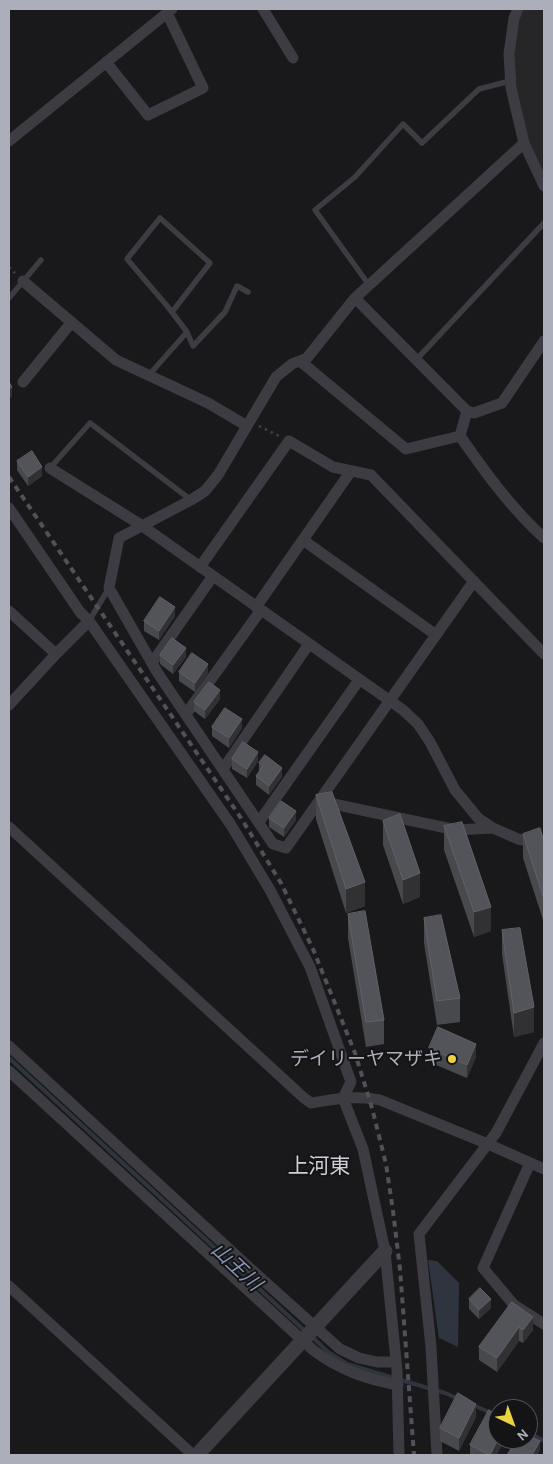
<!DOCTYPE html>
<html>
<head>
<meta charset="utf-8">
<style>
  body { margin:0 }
  #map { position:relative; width:553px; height:1464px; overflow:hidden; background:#19191b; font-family:"Alegreya Sans",sans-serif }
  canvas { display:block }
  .frame { position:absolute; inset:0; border:10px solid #acaeba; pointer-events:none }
  .north { position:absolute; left:488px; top:1399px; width:50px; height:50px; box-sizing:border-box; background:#141416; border:1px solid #515258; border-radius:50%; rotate:138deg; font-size:14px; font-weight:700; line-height:20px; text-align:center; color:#acaeba }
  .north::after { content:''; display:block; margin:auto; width:18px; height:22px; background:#ebd241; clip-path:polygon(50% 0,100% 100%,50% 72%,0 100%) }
</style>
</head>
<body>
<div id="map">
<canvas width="553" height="1464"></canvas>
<div class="frame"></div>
<div class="north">N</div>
</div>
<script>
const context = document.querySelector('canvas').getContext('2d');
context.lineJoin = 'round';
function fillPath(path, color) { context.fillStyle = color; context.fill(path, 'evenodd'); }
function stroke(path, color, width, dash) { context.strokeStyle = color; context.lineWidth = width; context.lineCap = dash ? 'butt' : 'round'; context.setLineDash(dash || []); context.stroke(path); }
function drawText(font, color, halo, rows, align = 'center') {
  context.font = font + ' "Alegreya Sans","Noto Sans JP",sans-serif'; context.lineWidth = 4; context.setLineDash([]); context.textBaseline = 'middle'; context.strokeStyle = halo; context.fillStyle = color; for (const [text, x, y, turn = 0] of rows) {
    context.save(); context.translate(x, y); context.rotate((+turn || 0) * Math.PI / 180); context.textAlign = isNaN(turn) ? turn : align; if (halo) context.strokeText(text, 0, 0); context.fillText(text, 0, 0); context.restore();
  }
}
fillPath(new Path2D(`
  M518,9h26v177l-33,-98z`), '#262528');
fillPath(new Path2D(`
  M428,1260l9,1 22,22 -1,64 -19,-9z`), '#2f353f');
stroke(new Path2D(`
  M9,1058l297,274
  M311,1336l17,16 19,12 98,29 14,6
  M473,1405l25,11
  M528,1432l16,9`), '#2f353f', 4);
stroke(new Path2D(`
  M9,267l6,6
  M259,426l20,10`), '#404147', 2.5, [2.5, 4]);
stroke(new Path2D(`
  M369,285l-54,-75 40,-33 48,-53 19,19 57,-54 31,-8
  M9,298l32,-38
  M172,312l38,-49 -50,-45 -33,41 41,48 19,25
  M416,360l128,-137
  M149,375l38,-43 6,14 32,-34 12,-26 11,6
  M50,468l40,-45 101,77
  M89,621l20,-33`), '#3c3c42', 5.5);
stroke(new Path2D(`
  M263,9l30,49
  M518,9l-4,9 -5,36 2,34 13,55 20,43
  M106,62l42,53 55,-27 -36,-75
  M9,141l163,-132
  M23,281l93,79 92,43 39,23
  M355,298l112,113 7,2 28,-10 42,-62
  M300,361l106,88 54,-13c25,36 51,72 84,102
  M23,382l48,-59
  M460,436l7,-25
  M50,468l91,57 262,185 15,14 12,18 25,48 23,28 15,10 25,11 26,5
  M9,508l71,104 9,9 142,204 39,65 40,77 41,115 -8,16 20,51 22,102 12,119 2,85
  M303,540l133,95
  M200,567l89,-126 44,26 38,8 173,179
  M474,581l-188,267 -13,-4 -116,-172 -48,-84 10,-50 72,-38 14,-9 13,-16 58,-98 16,-13 15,-6 48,-60 169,-155
  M256,607l95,-136
  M9,611l47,43
  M152,663l61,-87
  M9,705l47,-51 33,-33
  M186,714l75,-104
  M223,769l86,-125
  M324,802l132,28 37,-2
  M259,822l100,-142
  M9,827l295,271 7,5c24,-4 46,-8 69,-3l108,44 56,25
  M9,1046l244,225 87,78 19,9 18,4h19
  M9,1071l304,279c26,20 54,29 85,35
  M530,1163l-47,105 31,37 30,19
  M9,1286l184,169
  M437,1455l-6,-108 -12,-113 77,-101 48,-90`), '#3c3c42', 11);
stroke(new Path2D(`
  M197,1455l188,-204`), '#3c3c42', 15);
stroke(new Path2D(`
  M9,477l232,341 40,65 32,66 42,104 17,55 14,56 7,47 7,58 14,186`), '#515259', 4, [6, 5]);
fillPath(new Path2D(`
  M17,461l25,15 -14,10 -11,-16z
  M175,616l-16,24 -15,-9v-10z
  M160,655l26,2 -13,17 -13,-10z
  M179,672l29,1 -13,19 -16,-11z
  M220,699l-15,20 -11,-8v-9z
  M212,727l30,1 -13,20 -17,-12z
  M232,759l26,2 -11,17 -15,-9z
  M259,763l23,14 -13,18 -13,-10v-9l3,-4z
  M316,795l49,111 -19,7 -30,-94z
  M269,818l27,2 -12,17 -15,-10z
  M383,821l37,76 -17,7 -20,-59z
  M444,826l47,105 -17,6 -30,-87z
  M523,834l21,7v82l-21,-65z
  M348,914l36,106v24l-18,3 -18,-109z
  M424,918l36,80v24l-23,3 -13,-82z
  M502,930l32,102 -20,5 -12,-83z
  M429,1048l47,9 -9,21 -38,-16z
  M469,1299l22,9 -12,11 -10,-10z
  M512,1302l21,28 -10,13 -4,-2 -22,31 -18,-12v-13z
  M476,1417l-17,34 -19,-10v-13z
  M470,1445l27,10h-27z`), '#48494d');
fillPath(new Path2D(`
  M12,387v9l-3,3v-10z
  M42,467v9l-14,10v-9z
  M175,607v9l-16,24v-9z
  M186,648v9l-13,17v-9z
  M208,664v9l-13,19v-9z
  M220,690v9l-15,20v-9z
  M242,719v9l-13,20v-10z
  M258,752v9l-11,17v-9z
  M282,768v9l-13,18v-9z
  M296,811v9l-12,17v-9z
  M420,873v24l-17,7v-24z
  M365,882v24l-19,7v-24z
  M491,907v24l-17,6v-25z
  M534,1007v25l-20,5v-24z
  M476,1044v13l-9,21v-13z
  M491,1299v9l-12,11v-9z
  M533,1317v13l-10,13v-13z
  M519,1327v14l-22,31v-14z
  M476,1404v13l-17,34v-13z
  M498,1439h7l-8,16h-7z
  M540,1441v9l-2,5h-6z`), '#313134');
const building = new Path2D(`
  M9,382l3,5 -3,2z
  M32,451l10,16 -14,10 -11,-16z
  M160,597l15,10 -16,24 -15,-10z
  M172,638l14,10 -13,17 -13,-10z
  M192,653l16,11 -13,19 -16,-11z
  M209,682l11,8 -15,20 -11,-8z
  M225,708l17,11 -13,19 -17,-11z
  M243,742l15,10 -11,17 -15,-10z
  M265,755l17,13 -13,18 -13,-10 7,-10 -4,-3z
  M332,792l33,90 -19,7 -30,-94z
  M281,801l15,10 -12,17 -15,-10z
  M400,814l20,59 -17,7 -20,-59z
  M462,822l29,85 -17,5 -30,-86z
  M540,828l4,13v58l-21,-65z
  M365,911l19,109 -18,2 -18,-108z
  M441,915l19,83 -23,3 -13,-83z
  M520,928l14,79 -20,6 -12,-83z
  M438,1027l38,17 -9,21 -38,-17z
  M480,1288l11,11 -12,11 -10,-11z
  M512,1302l21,15 -10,13 -4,-3 -22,31 -18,-11z
  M458,1393l18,11 -17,34 -19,-10z
  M489,1410l9,6v23l-8,16 -20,-10z
  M528,1435l12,6 -8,14h-25l10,-16h11z`);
fillPath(building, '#535459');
stroke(building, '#616268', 1);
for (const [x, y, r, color] of [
  [452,1059,5,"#ebd241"]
]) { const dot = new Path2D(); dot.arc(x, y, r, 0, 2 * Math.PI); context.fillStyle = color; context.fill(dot); stroke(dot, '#141416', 2); }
drawText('19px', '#acaeba', '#141416', [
  ["デイリーヤマザキ",442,1059]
], 'right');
drawText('italic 20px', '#8595b3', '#141416', [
  ["山王川",236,1267,43]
]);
drawText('21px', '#cdced6', '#141416', [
  ["上河東",319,1167]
]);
</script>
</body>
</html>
